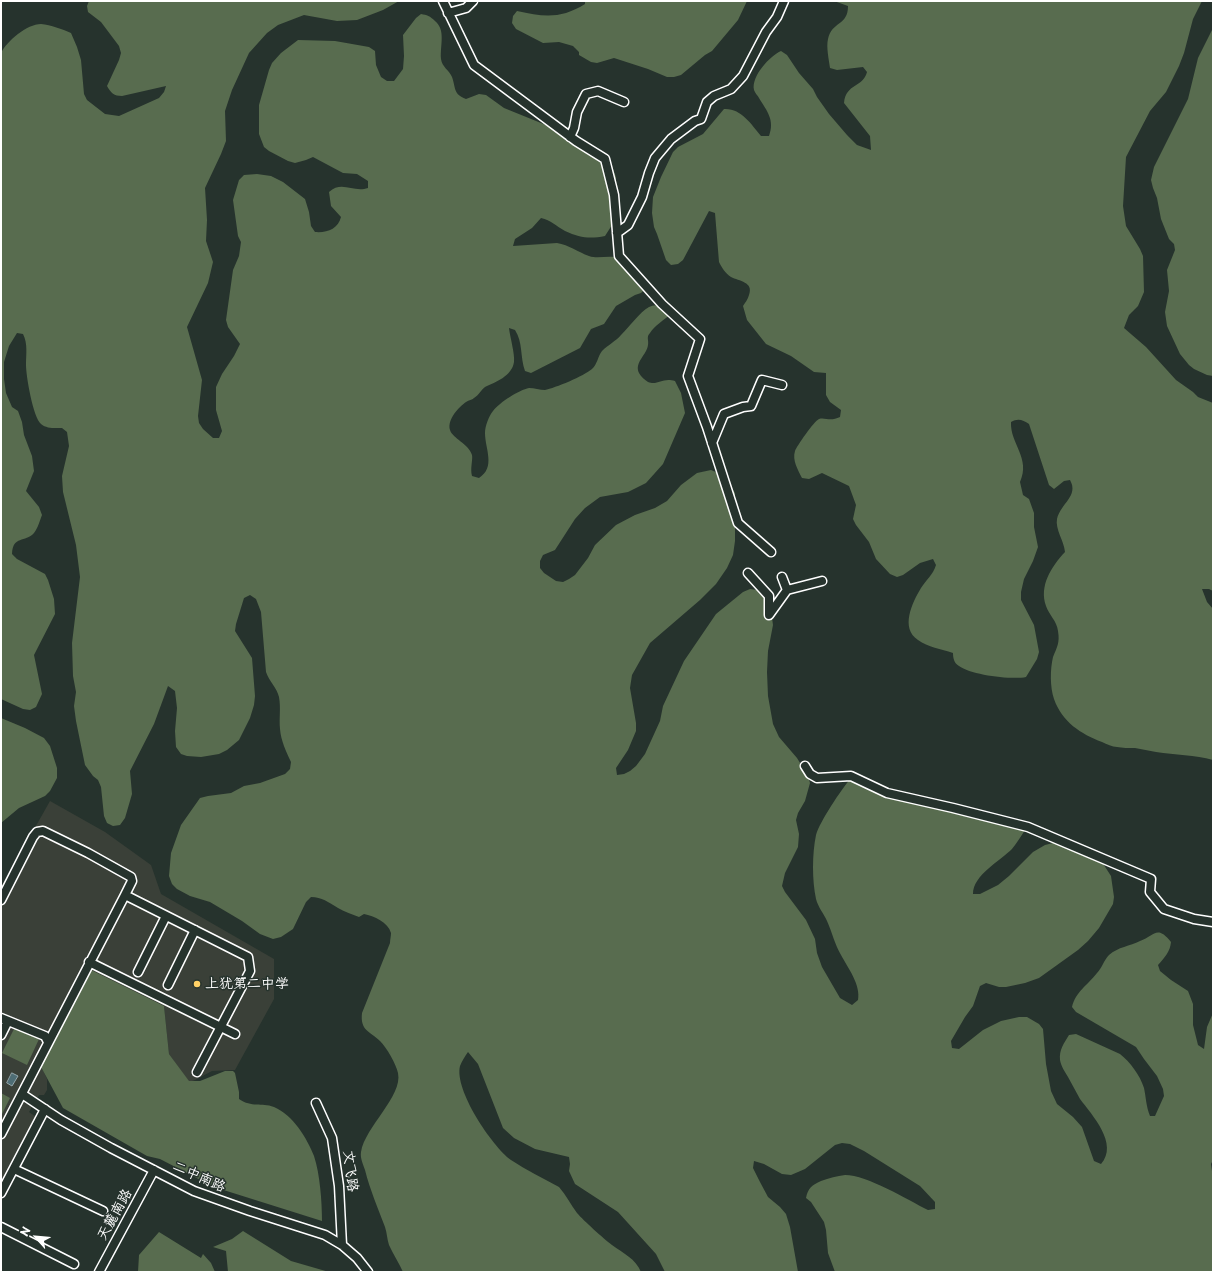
<!DOCTYPE html>
<html>
<head>
<meta charset="utf-8">
<style>
  body { margin:0 }
  #map { position:relative; width:1214px; height:1273px; overflow:hidden; background:#26332d; font-family:"Playpen Sans",sans-serif }
  canvas { display:block }
  .frame { position:absolute; inset:0; border:2px solid #fff; pointer-events:none }
  .north { position:absolute; left:16px; top:1217px; width:40px; height:40px; -webkit-text-stroke:3px #26332d; paint-order:stroke; rotate:297deg; font-size:11px; font-weight:700; line-height:16px; text-align:center; color:#fff }
  .north::after { content:''; display:block; margin:auto; width:14px; height:18px; background:#fff; clip-path:polygon(50% 0,100% 100%,50% 72%,0 100%) }
</style>
</head>
<body>
<div id="map">
<canvas width="1214" height="1273"></canvas>
<div class="frame"></div>
<div class="north">N</div>
</div>
<script>
const context = document.querySelector('canvas').getContext('2d');
context.lineJoin = 'round';
function fillPath(path, color) { context.fillStyle = color; context.fill(path, 'evenodd'); }
function stroke(path, color, width, dash) { context.strokeStyle = color; context.lineWidth = width; context.lineCap = dash ? 'butt' : 'round'; context.setLineDash(dash || []); context.stroke(path); }
function drawText(font, color, halo, rows, align = 'center') {
  context.font = font + ' "Playpen Sans","LXGW WenKai TC",sans-serif'; context.lineWidth = 3; context.setLineDash([]); context.textBaseline = 'middle'; context.strokeStyle = halo; context.fillStyle = color; for (const [text, x, y, turn = 0] of rows) {
    context.save(); context.translate(x, y); context.rotate((+turn || 0) * Math.PI / 180); context.textAlign = isNaN(turn) ? turn : align; if (halo) context.strokeText(text, 0, 0); context.fillText(text, 0, 0); context.restore();
  }
}
fillPath(new Path2D(`
  M50,801l55,31 46,33 10,29 113,65v40l-39,71 -23,1 -17,9 -6,2 -20,-28 -5,-48 -123,59 6,14v11l-3,5h-5l-10,17 7,5 -35,66v-295z`), '#3a4038');
fillPath(new Path2D(`
  M89,1h310l-16,9 -26,10 -20,1 -33,-6 -26,10 -11,8 -18,20 -17,37 -7,21 1,30 -5,13 -16,34 2,32 -1,21 7,21 -5,21 -21,44 15,53 -4,36 1,7 4,6 10,9h6l3,-7 -6,-21v-23l6,-13 12,-18 6,-12 -12,-17 -2,-7 7,-50 6,-14 2,-14 -3,-6 -5,-36 6,-20 5,-5 13,-1 14,2 12,6 22,17 4,13 2,14 4,6c12,1 23,-3 26,-15l-10,-11 -2,-14c13,-12 24,1 39,-4v-7l-11,-7 -14,-1 -30,-16 -7,3 -11,3 -7,-2 -19,-10 -5,-4 -5,-13v-29l10,-35 3,-7 9,-10 17,-13 37,1 34,6 6,4 1,14 5,12 6,4h7l9,-12 1,-13 -1,-21 13,-17 5,-4c6,1 9,2 14,7 11,9 5,24 6,38 1,8 8,11 11,18 4,11 1,17 14,22l13,-5 7,1 18,13 74,30 24,15 9,11 5,13v28l-4,20 -7,11c-15,3 -25,2 -40,-5 -9,-5 -14,-11 -24,-13l-9,10 -17,11 -2,7 44,-3c12,2 21,9 32,13 8,3 16,0 25,1 9,1 28,18 34,25l-2,6 -5,5 -6,2 -19,11 -12,18 -13,5 -11,19 -49,25 -6,-2c-5,-14 -2,-29 -10,-41l-6,-2c1,9 6,26 5,34 -2,14 -18,20 -29,25 -4,3 -6,8 -11,11 -2,2 -5,2 -8,4 -7,5 -19,17 -16,28 3,9 18,13 22,25 1,5 -2,13 0,21l7,2c17,-11 6,-29 6,-45 0,-7 4,-17 8,-22 7,-9 26,-21 36,-23 5,0 11,2 16,2 10,-2 39,-14 47,-21 5,-4 6,-13 10,-18 6,-6 14,-10 19,-16 8,-8 19,-23 28,-28 4,-2 10,-2 15,-3l7,10c-7,6 -17,12 -21,19 -4,4 -1,7 -2,12 -1,10 -14,17 -9,28 2,4 6,7 9,9 10,4 14,-5 27,-1l6,12 4,20 -22,51 -17,19 -18,9 -28,5 -15,11 -10,11 -20,31 -12,5 -3,6v7l4,5 12,8 7,1 6,-3 6,-4 13,-17 7,-13 21,-20 19,-10 20,-7 12,-7 14,-16 16,-12 14,-3 7,3 6,3 11,17v48l-2,14 -6,13 -11,16 -16,16 -50,43 -18,32 -2,13 6,35v8l-8,19 -12,18 1,7 7,-1 6,-3 6,-5 9,-12 15,-33 3,-15 21,-45 32,-47 27,-22 7,-3 15,2 4,5 4,29 -5,26 -1,21 1,24 5,28 6,13 18,21 11,18 2,7 -5,18 -7,12 -2,7 3,14 -1,13 -13,26 -3,13 3,6 21,28 9,19 2,14 5,14 18,31 12,7 6,-5c3,-15 -10,-32 -17,-45 -6,-10 -9,-23 -14,-34 -3,-7 -9,-14 -11,-22 -4,-18 -4,-45 0,-64 4,-14 25,-45 35,-57l64,24 50,4 43,13 17,11c-4,6 -8,13 -13,19 -12,12 -39,26 -39,45h7l18,-9 11,-9 24,-24 12,-7 8,-2 13,1 34,15 11,17 3,21 -1,7 -14,24 -11,13 -10,9 -39,28 -14,5 -19,4h-7l-13,-4 -6,3 -7,20 -8,11 -14,24 1,7 7,1 24,-19 18,-9 18,-4h8l12,7 4,5 3,35 5,27 6,13 16,13 9,10 12,34 7,3c18,-20 -9,-49 -21,-65 -4,-7 -8,-15 -12,-22 -3,-5 -7,-11 -8,-17 -1,-10 4,-17 9,-25l7,-1 44,20c10,8 20,21 24,34 2,9 2,18 6,28h5l9,-20 -1,-7 -6,-13 -13,-17 -8,-12 -60,-35 -4,-5c4,-16 15,-21 25,-34 5,-5 7,-13 12,-18 9,-8 21,-9 31,-14 14,-5 17,-17 31,1 -1,10 -6,15 -13,23l2,6 11,9 17,11 5,13v21l5,20 6,4 3,-22 6,-14v-5v152l-2,4 1,7h1v101h-378l-7,-19 -2,-23 -2,-8 -13,-20 -5,-4c2,-10 6,-13 15,-17 8,-3 16,-5 24,-6 22,0 63,25 83,35l7,-1v-7l-15,-16 -56,-35 -14,-7 -8,-1 -7,2 -30,24 -14,6 -9,-1 -18,-10 -10,-3 -1,7 7,14 8,15 12,10 6,7 4,13 8,45h-133l-9,-18 -38,-42 -43,-28 -6,-13 1,-7 -1,-7 -34,-8 -21,-11 -11,-10 -25,-64 -10,-12c-3,4 -6,9 -8,14 -6,24 32,80 51,94 15,10 32,18 48,27 7,8 12,18 18,26 7,8 26,25 35,32 11,8 24,14 29,27h-238c-4,-9 -10,-18 -14,-27 -2,-6 -2,-12 -4,-18 -7,-19 -15,-37 -20,-57 -2,-6 -5,-12 -4,-18 4,-25 42,-56 37,-79 -2,-9 -11,-25 -18,-32 -10,-10 -20,-10 -18,-28l28,-70c0,-3 1,-7 1,-10 -3,-11 -17,-17 -27,-19l-5,3c-7,-3 -14,-5 -21,-9 -10,-6 -16,-11 -27,-11l-5,5 -13,27 -12,8 -8,2 -13,-5 -18,-13 -32,-19 -20,-6 -13,-7 -5,-5 -3,-8 2,-23 10,-28 19,-27 8,-2 23,-3 13,-7 16,-3 25,-9 5,-5 1,-7c-5,-11 -10,-21 -11,-33 -1,-11 1,-21 -1,-32 -2,-9 -10,-16 -13,-25l-5,-60 -5,-13 -6,-4 -6,3 -8,26 -1,7 17,27 3,38 -1,9 -4,13 -11,22 -12,10 -8,4 -18,3 -14,-1 -6,-2 -5,-7 -1,-16 2,-23 -2,-17 -7,-5 -14,38 -24,47 2,23 -7,24 -5,7 -7,1 -6,-3 -3,-7 -3,-29 -3,-7 -5,-4 -8,-11 -9,-44 -2,-15 2,-14 -3,-16 -1,-33 8,-66 -4,-32 -13,-53 -1,-16 7,-30 -2,-14 -5,-4c-7,0 -15,1 -21,-4 -8,-7 -15,-48 -15,-59 0,-11 2,-21 -3,-31l-6,-1 -8,13 -5,16v17l2,14 6,14 6,4 4,11 2,13 8,21 2,15 -8,20 13,16 3,8c-2,5 -4,13 -8,18 -9,10 -21,2 -22,21l5,5 28,15 3,6 6,19 1,15 -21,41 8,39 -6,13 -6,3 -7,-1 -22,-10v-646c6,-12 26,-29 40,-29 10,1 21,5 30,9l6,14 4,13 3,34 3,6 18,14 14,2 40,-18 5,-6 2,-6 -44,10c-8,0 -11,-3 -15,-10l12,-26 2,-7 -2,-7 -18,-24 -13,-10 -1,-6z
  M585,1h162l-9,19 -26,31 -7,4 -24,20 -7,2h-7l-19,-8 -34,-11 -17,5 -6,-1 -12,-7v-3l-6,-6 -14,-4 -16,1 -27,-14 -4,-6 1,-7 4,-5c27,6 44,8 68,-7z
  M834,1h368l-9,18 -9,34 -5,13 -13,26 -16,19 -24,46 -3,49 3,20 14,23 3,7 1,36 -6,14 -9,9 -5,13 22,19 30,33 17,12 5,5 15,6v188l-4,-2h-7l5,13 6,7v151c-18,-5 -38,-5 -57,-8 -7,-1 -14,-3 -21,-4 -6,0 -13,0 -18,-1 -5,0 -10,-3 -15,-5 -21,-8 -40,-20 -48,-43 -4,-12 -4,-29 -1,-42 4,-10 7,-14 5,-26 -1,-10 -9,-16 -12,-25 -7,-20 5,-39 19,-54 -1,-11 -10,-23 -8,-33 4,-16 22,-23 13,-39l-6,1 -10,8 -5,-4 -20,-61c-6,-4 -11,-6 -18,-2 -1,22 20,36 9,60l3,13 6,4 5,14v14l4,20 -5,14 -9,18 -3,13v8l13,25 5,27 -2,7 -11,18c-14,3 -55,-2 -67,-11 -5,-3 -6,-8 -6,-13 -12,-4 -25,-6 -35,-13 -18,-12 -6,-37 3,-52 5,-8 12,-13 15,-23l-3,-6 -13,4 -17,12 -6,2 -7,-3 -14,-15 -7,-17 -13,-17 -3,-6 3,-14 -7,-19 -27,-13 -13,6 -7,-1c-4,-8 -10,-18 -7,-27 2,-5 19,-30 24,-32 6,-2 11,3 21,-2l1,-7 -11,-8 -4,-7v-22l-12,-1 -23,-16 -25,-12 -19,-24 -4,-14c2,-3 5,-7 6,-11 5,-13 -10,-14 -18,-18 -6,-4 -9,-9 -12,-15l-4,-49 -6,-2 -26,49 -5,4 -7,1 -5,-5 -9,-26 -3,-7 -2,-14 1,-16 8,-20 12,-25 5,-5 25,-13 21,-25c17,-1 27,15 37,27h8c6,-16 -2,-25 -10,-38 -1,-2 -4,-5 -5,-8 -3,-14 16,-34 27,-39l6,4 12,18 14,16 4,8 12,17 18,21 10,10 14,5 -1,-14 -26,-33c2,-20 19,-15 23,-31l-4,-5 -26,3 -7,-2c-1,-8 -4,-21 -2,-29 4,-18 20,-13 20,-33z
  M1213,28v348l-6,-1 -13,-6 -5,-4 -9,-11 -13,-28 -2,-14 4,-21 -2,-21 8,-20 -1,-6 -5,-5 -8,-20 -4,-21 -4,-10 -2,-8 3,-13 34,-68 10,-41z
  M1,718l24,10 19,10 6,8 7,22v10l-7,13 -5,5 -26,12 -18,15z
  M89,969l75,37 5,48 20,27h11l25,-10h8l2,2 4,19v7c13,9 22,3 35,8 19,8 33,31 40,49 6,18 8,46 8,65l-108,-34 -54,-28 -13,-3 -84,-48 -23,-43z
  M15,1027l24,12 -12,26 -25,-12z
  M1,1093l9,5 -9,18z
  M243,1231l48,30 38,11h-101l-2,-21 -13,-4 19,-8z
  M159,1232l42,26 2,-4 8,9 4,9h-77l1,-17z`), '#586c4f');
const water = new Path2D(`
  M12,1073l6,3 -6,10 -5,-3z`);
fillPath(water, '#4e6d75');
stroke(water, '#95a7ac', 1);
const minor = new Path2D(`
  M443,1l31,64 102,76 29,18 9,36 5,61 43,48 38,35 -12,37 19,51 31,96 33,29
  M448,13l18,-5 7,-7
  M570,137l4,-9 3,-16 9,-18 12,-3 26,11
  M617,233l11,-8 14,-28 7,-24 6,-15 16,-19 24,-18 6,-2 6,-17 7,-6 17,-7 12,-13 23,-44 11,-15 7,-16
  M712,443l12,-29 19,-7 8,-1 11,-26 20,5
  M748,573l21,23v19l18,-25
  M782,577l5,13 35,-9
  M805,766l5,8 7,4 34,-2 36,17 66,15 75,19 123,52 -1,13 14,17 30,10 19,3
  M1,900l32,-63 4,-5 6,-1 45,22 43,24 1,4 -7,14 123,62 2,14 -53,101
  M89,962l146,72
  M138,972l28,-56
  M168,985l27,-55
  M1,1018l44,18 3,6
  M1,1035l7,-14
  M22,1094l39,26 50,28 83,43 56,20 75,24 17,10 15,13 11,14
  M316,1103l16,35 7,48 3,59
  M1,1134l124,-239
  M14,1169l89,42
  M1,1193l44,-84
  M1,1227l73,37
  M99,1272l55,-102`);
stroke(minor, '#fff', 11);
stroke(minor, '#26332d', 8);
for (const [x, y, r, color] of [
  [197,984,4,"#ffd166"]
]) { const dot = new Path2D(); dot.arc(x, y, r, 0, 2 * Math.PI); context.fillStyle = color; context.fill(dot); stroke(dot, '#26332d', 1.5); }
drawText('14px', '#fff', '#26332d', [
  ["上犹第二中学",205,984]
], 'left');
drawText('14px', '#fff', '#26332d', [
  ["文飞路",350,1171,83],
  ["二中南路",199,1177,24],
  ["天麓南路",115,1215,-61]
]);
</script>
</body>
</html>
